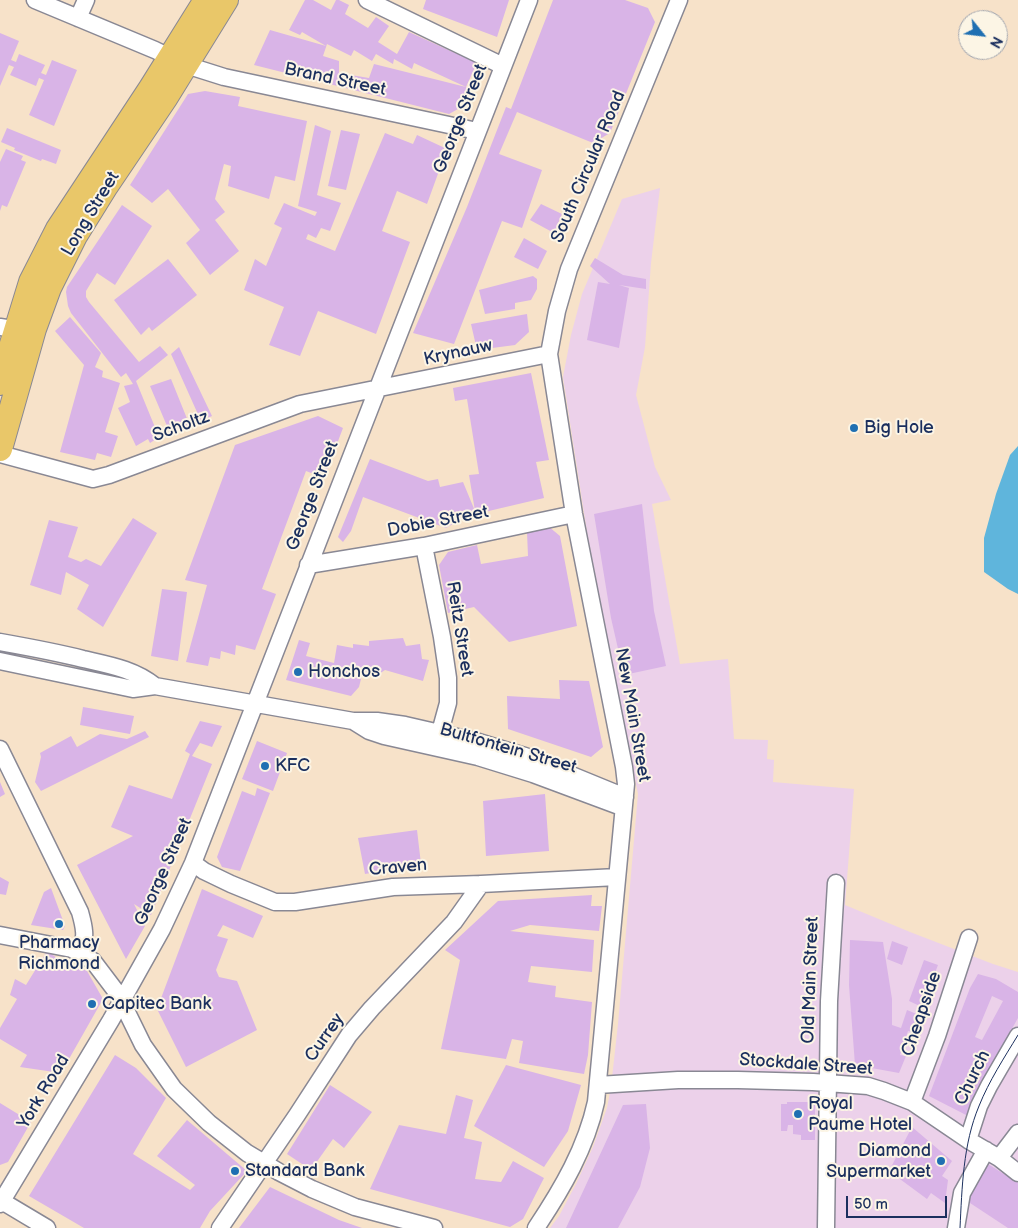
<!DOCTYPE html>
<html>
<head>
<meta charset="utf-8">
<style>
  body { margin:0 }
  #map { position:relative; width:1018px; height:1228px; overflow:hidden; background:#f7e2c9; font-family:"Balsamiq Sans",sans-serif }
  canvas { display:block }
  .north { position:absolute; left:958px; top:10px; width:50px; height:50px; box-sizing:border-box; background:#fcf5e5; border:1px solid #a2a6af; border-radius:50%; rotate:119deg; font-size:14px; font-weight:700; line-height:20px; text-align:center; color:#1b2f5e }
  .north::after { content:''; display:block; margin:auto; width:18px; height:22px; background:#1f6fb2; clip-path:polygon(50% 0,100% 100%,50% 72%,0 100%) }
  .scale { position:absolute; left:846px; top:1196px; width:101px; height:22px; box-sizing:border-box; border:2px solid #1b2f5e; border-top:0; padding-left:6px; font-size:15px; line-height:18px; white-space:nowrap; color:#1b2f5e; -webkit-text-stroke:4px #fcf5e5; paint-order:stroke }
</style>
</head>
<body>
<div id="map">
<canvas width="1018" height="1228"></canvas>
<div class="north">N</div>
<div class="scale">50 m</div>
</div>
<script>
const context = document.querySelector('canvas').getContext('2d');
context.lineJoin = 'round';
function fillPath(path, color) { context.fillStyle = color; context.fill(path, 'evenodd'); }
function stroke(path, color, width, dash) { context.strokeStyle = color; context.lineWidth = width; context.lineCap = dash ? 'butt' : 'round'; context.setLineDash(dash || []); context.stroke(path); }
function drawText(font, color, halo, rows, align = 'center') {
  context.font = font + ' "Balsamiq Sans",sans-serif'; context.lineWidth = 4; context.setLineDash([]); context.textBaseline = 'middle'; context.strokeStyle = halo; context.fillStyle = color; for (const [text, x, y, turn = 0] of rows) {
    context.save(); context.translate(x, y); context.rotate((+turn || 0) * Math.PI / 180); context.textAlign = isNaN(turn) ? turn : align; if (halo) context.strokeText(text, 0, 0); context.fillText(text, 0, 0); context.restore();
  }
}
fillPath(new Path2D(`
  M660,188l-9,75 -6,84 -9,48 19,72 16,33 -19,4 28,160 48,-5 6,80 34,1 -1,19 7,1 -1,22 81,7 -9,116 65,27 83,32 25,8v256h-468l9,-12 17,-32 17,-37 14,-39 4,-21 7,-63 20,-230 -51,-262 -24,-155 8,-42 11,-41 40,-95z`), '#ecd1ea');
fillPath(new Path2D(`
  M1018,446v148l-10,-5 -24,-17v-34l12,-44 14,-39z`), '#5fb5dc');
fillPath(new Path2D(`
  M305,0h8l18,10 5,-10h3l10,5 -4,9 23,14 8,-11 13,9 -11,16 19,12 12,-22 68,31 -11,24 4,1 -3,16 -18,10 -195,-49 16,-35 56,16 -24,-14 -2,3 -11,-5zM327,44l24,12 3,-6 18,11 4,-7 17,10 1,-5 18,10 2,-6 52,24 -92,-23 -5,14 -30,-5v-12l-16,-5z
  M426,0h83l-12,37 -74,-28z
  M553,0h72l23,8 7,14 -45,111 -17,10 -76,-31 -18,42 43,16 -20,58 -20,-7 -48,123 -41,-11 54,-126 39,-100 5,2z
  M0,33l19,8 -8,19 5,2 3,-8 26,11 -4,8 5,2 6,-15 25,10 -23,56 -25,-11 15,-35 -5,-2 -3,8 -26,-11 4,-8 -5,-2 -9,21z
  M205,91l35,6 -2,9 69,15 -12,60 -20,-5 -6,23 -41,-13 3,-20 -7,-2 -9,35 10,13 -10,8 24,31 -29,24 -24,-32 14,-13 -32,-41 -16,14 -22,-18 58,-91z
  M315,125l16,6 -14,64 24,8 -11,28 -9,-3 -5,10 -8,-4 -2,5 29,12 50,-118 28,11 4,-9 30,14 -20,55 -30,-13 -15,40 28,11 -34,92 -58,-23 -18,45 -31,-11 15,-38 -40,-17 11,-31 11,7 16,-38 -8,-4 10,-21 31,13 2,-4 -19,-6z
  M7,128l54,22 -5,14 -14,-5 -1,2 -27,-11 1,-2 -14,-6z
  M341,130l19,4 -14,56 -18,-4z
  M6,149l17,7 -2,4 5,2 -19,45 -5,-2 -2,6v-49z
  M541,204l21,10 -8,19 -24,-13z
  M122,205l30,21 -37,59 -18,-12 -11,18v6l3,5 50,60 21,-16 8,9 -32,26 23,56 -9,6 -2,-4 -12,7 -18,-38 12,-6 -6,-16 9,-2 -7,-11 -5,4 -50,-64 -3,-7 -2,-14 1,-5z
  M524,238l23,13 -9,18 -24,-12z
  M595,258l28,17 23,4v10l-27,-4 10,3 -10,60 -32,-8 11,-58 12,2 -20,-18z
  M168,259l29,36 -45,36 -3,-4 -8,8 -27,-35z
  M533,276l4,3v10l-6,11 -16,3v6l-30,5 -6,-24z
  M527,314l2,18 -14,13 -38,5 -6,-26z
  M70,317l31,36 -6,14 8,4 -1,6 18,6 -15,49 13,4 -7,21 -14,-4 -2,7 -35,-8 24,-87 -29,-34z
  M179,347l33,69 -11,5 -30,-67z
  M531,373l18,87 -13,2 8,36 -68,16 -1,-3 -29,17 -83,-31 -12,34 -8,11 -5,-5 32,-78 58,22 10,-2 2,8 23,-5 12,29 -6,-36 10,-1 -12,-75 -12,2 -2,-13z
  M171,379l19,47 -20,7 -20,-47z
  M318,416l25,12 -19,50 -18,-7 -44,118 14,5 -21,56 -19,-5 -1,10 -14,-4 -1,8 -10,-2 -2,9 -22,-4 21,-77 -22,-5 50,-135z
  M642,504l12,107 12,55 -42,9 -13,-57 -17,-104z
  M133,518l24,15 -54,94 -26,-18 12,-24 -23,-13 -5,23 -31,-10 19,-65 29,7 -10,30 13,5 5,-3 15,7z
  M548,526l12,10 17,90 -68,16 -35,-35 -26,6 -9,-48 9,-13 29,-7 4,19 47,-8 -1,-24z
  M162,589l25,3 -9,69 -27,-5z
  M403,638l3,8 14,-2 2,15 7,1 -6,21 -38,-11 -6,4 -16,-3 -4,16 -8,9 -65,-16 13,-40 11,3 -4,13 28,7 3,-18 16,3v-4l16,2v-5z
  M559,680l30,1 14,66 -12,10 -83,-28 -1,-33 53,3z
  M83,707l51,9 -4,18 -50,-9z
  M200,721l22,5 -10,21 -12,-4 -8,13 20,8 -61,151 -17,-11 11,22 -19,33 -49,-94 56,-29 -22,-9 18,-42 43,14 18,-45 -5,-3z
  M145,731l4,6 -108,54 -6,-9 6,-25 -1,-4 31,-17 6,11 23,-13 27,5z
  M257,741l30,12 -14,38 -31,-12z
  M0,782l5,12 -5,3z
  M257,788l13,5 -30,78 -18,-4 -5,-10 25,-66 13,5z
  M545,794l4,57 -63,5 -3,-55z
  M417,830l4,34 -56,10 -7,-36z
  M0,877l9,5 -3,13 -6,-1z
  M51,888l14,38 -2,4 -32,-5 13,-33z
  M202,889l61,27 -10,22 -30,-13 -6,11 11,3 -12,31 3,7 18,4 20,49 -71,37 -29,-58z
  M592,895l-1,11h11l-3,25 -69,-6 -20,6 84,9 -2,32 -61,-6 -3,16 28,4 -1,11 37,5 -4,53 -4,19 -65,-11 4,-22 -11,-2 -6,20 -65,-10 19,-89 -15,-10 53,-49z
  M850,940l33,2 9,57v26l9,3 6,-18 12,5 -7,17 -4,-1 -8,24 6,1 -7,17 -44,-8 -6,-80z
  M892,941l16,6 -6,18 -15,-6z
  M47,951l29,20 2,-4 9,4 16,28 -42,74 -41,-6 7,-12 -27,-16v-11l17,-29 -7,-4 5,-16 11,6z
  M924,960l14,5 -16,42 -13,-6z
  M978,974l18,5 22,13v26l-17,30 -33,68 -39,-20 41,-108zM992,996l11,5 -21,39 -7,-3z
  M115,1055l21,13 30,30 -33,56 57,36 5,-5 -38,-29 30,-36 60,51 -37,40 -10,17h-116l-55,-32z
  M506,1065l75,20 -13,46 -24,36 -70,-41z
  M330,1085l42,27 -28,36 -11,-9 -22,31 -24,-16z
  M456,1095l17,5 -9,38 18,4 -7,37 26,3 12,-21 31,17 -21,41 -13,8 -140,-38 29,-64 47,9z
  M787,1102h28v38h-14v-5l-8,-1v-9h-5l-1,6h-6v-27h6z
  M0,1103l31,19 -23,40 -8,3z
  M646,1104l4,44 -10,39 -22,41h-52l57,-123z
  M912,1127l40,34 -10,15 6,4 -3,23 -14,-10 -4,6 -38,-28z
  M988,1164l30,19v45h-10l-41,-27z
  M270,1187l69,33 23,8h-123z`), '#d9b4e7');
const minor = new Path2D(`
  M35,0l120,50 31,15 38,12 253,54
  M367,0l136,66
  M78,18l8,-18
  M0,327l26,4
  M0,454l93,25 16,-4 191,-71 249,-50
  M424,546l18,91 6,41v25l-11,40
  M308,565l116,-19 150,-32
  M0,642c28,5 56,10 83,17 26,6 51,10 72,27
  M0,661l133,28 22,-3 198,35h24l28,4 74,17 46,14 100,41
  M353,721l16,10 15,5 94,21 55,17 86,32
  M0,749l80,163c4,14 7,26 0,41
  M193,863l11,8 27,13 44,18h20l98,-15 88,-3 136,-7
  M0,935l72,14 21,12 25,33 25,51 31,44 35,34 38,30 32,19 33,17 43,18 79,21
  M598,1085l80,-5h60l75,2 55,4 16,5 28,11 56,38 31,18 19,15
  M912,1102l25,-66 32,-98
  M968,1140l11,-34 10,-20 29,-50
  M999,1158l19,-25
  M0,1200l47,28
  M0,1204l111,-184 51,-91 31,-66 336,-863
  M220,1228l77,-113 52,-80 23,-27 82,-86 27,-38
  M536,1228c26,-39 50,-80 60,-126l30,-318 -2,-17 -50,-253 -25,-160 8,-43 12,-42 110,-269
  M826,1228l3,-227 7,-118
  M956,1228l6,-35 24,-43`);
const highway = new Path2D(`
  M0,383l31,-101 27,-53 93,-141 55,-88
  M0,449l34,-120 15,-41 26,-52 31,-50 60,-89 60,-97`);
stroke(minor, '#898894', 19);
stroke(highway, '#898894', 26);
stroke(minor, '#fff', 16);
stroke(highway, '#e9c769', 24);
stroke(new Path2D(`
  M960,1228c2,-40 3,-84 19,-122 10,-25 25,-48 39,-71`), '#1b2f5e', 1);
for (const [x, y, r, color] of [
  [854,428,5,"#1f6fb2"],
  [298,672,5,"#1f6fb2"],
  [265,766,5,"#1f6fb2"],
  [59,924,5,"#1f6fb2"],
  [92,1004,5,"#1f6fb2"],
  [798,1114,5,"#1f6fb2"],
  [941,1161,5,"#1f6fb2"],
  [235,1171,5,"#1f6fb2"]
]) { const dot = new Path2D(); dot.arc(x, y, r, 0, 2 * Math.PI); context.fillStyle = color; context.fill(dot); stroke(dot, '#fcf5e5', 2); }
drawText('18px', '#1b2f5e', '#fcf5e5', [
  ["Brand Street",335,80,12],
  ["George Street",461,119,-68],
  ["South Circular Road",589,167,-67],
  ["Long Street",91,214,-59],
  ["Krynauw",458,353,-12],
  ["Scholtz",181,427,-20],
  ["George Street",313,496,-69],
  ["Dobie Street",438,522,-11],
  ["Reitz Street",459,629,81],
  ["New Main Street",632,715,80],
  ["Bultfontein Street",508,749,16],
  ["Craven",398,868,-5],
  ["George Street",164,872,-66],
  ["Old Main Street",811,980,-88],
  ["Cheapside",922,1014,-71],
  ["Currey",325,1038,-55],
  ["Stockdale Street",806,1065,4],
  ["Church",973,1078,-64],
  ["York Road",44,1092,-59]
]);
drawText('18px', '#1b2f5e', '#fcf5e5', [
  ["Big Hole",864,428],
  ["Honchos",308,672],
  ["KFC",275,766],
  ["Pharmacy",59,943,"center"],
  ["Richmond",59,964,"center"],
  ["Capitec Bank",102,1004],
  ["Royal",808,1104],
  ["Paume Hotel",808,1125],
  ["Diamond",931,1151,"right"],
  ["Supermarket",931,1172,"right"],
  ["Standard Bank",245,1171]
], 'left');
</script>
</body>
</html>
